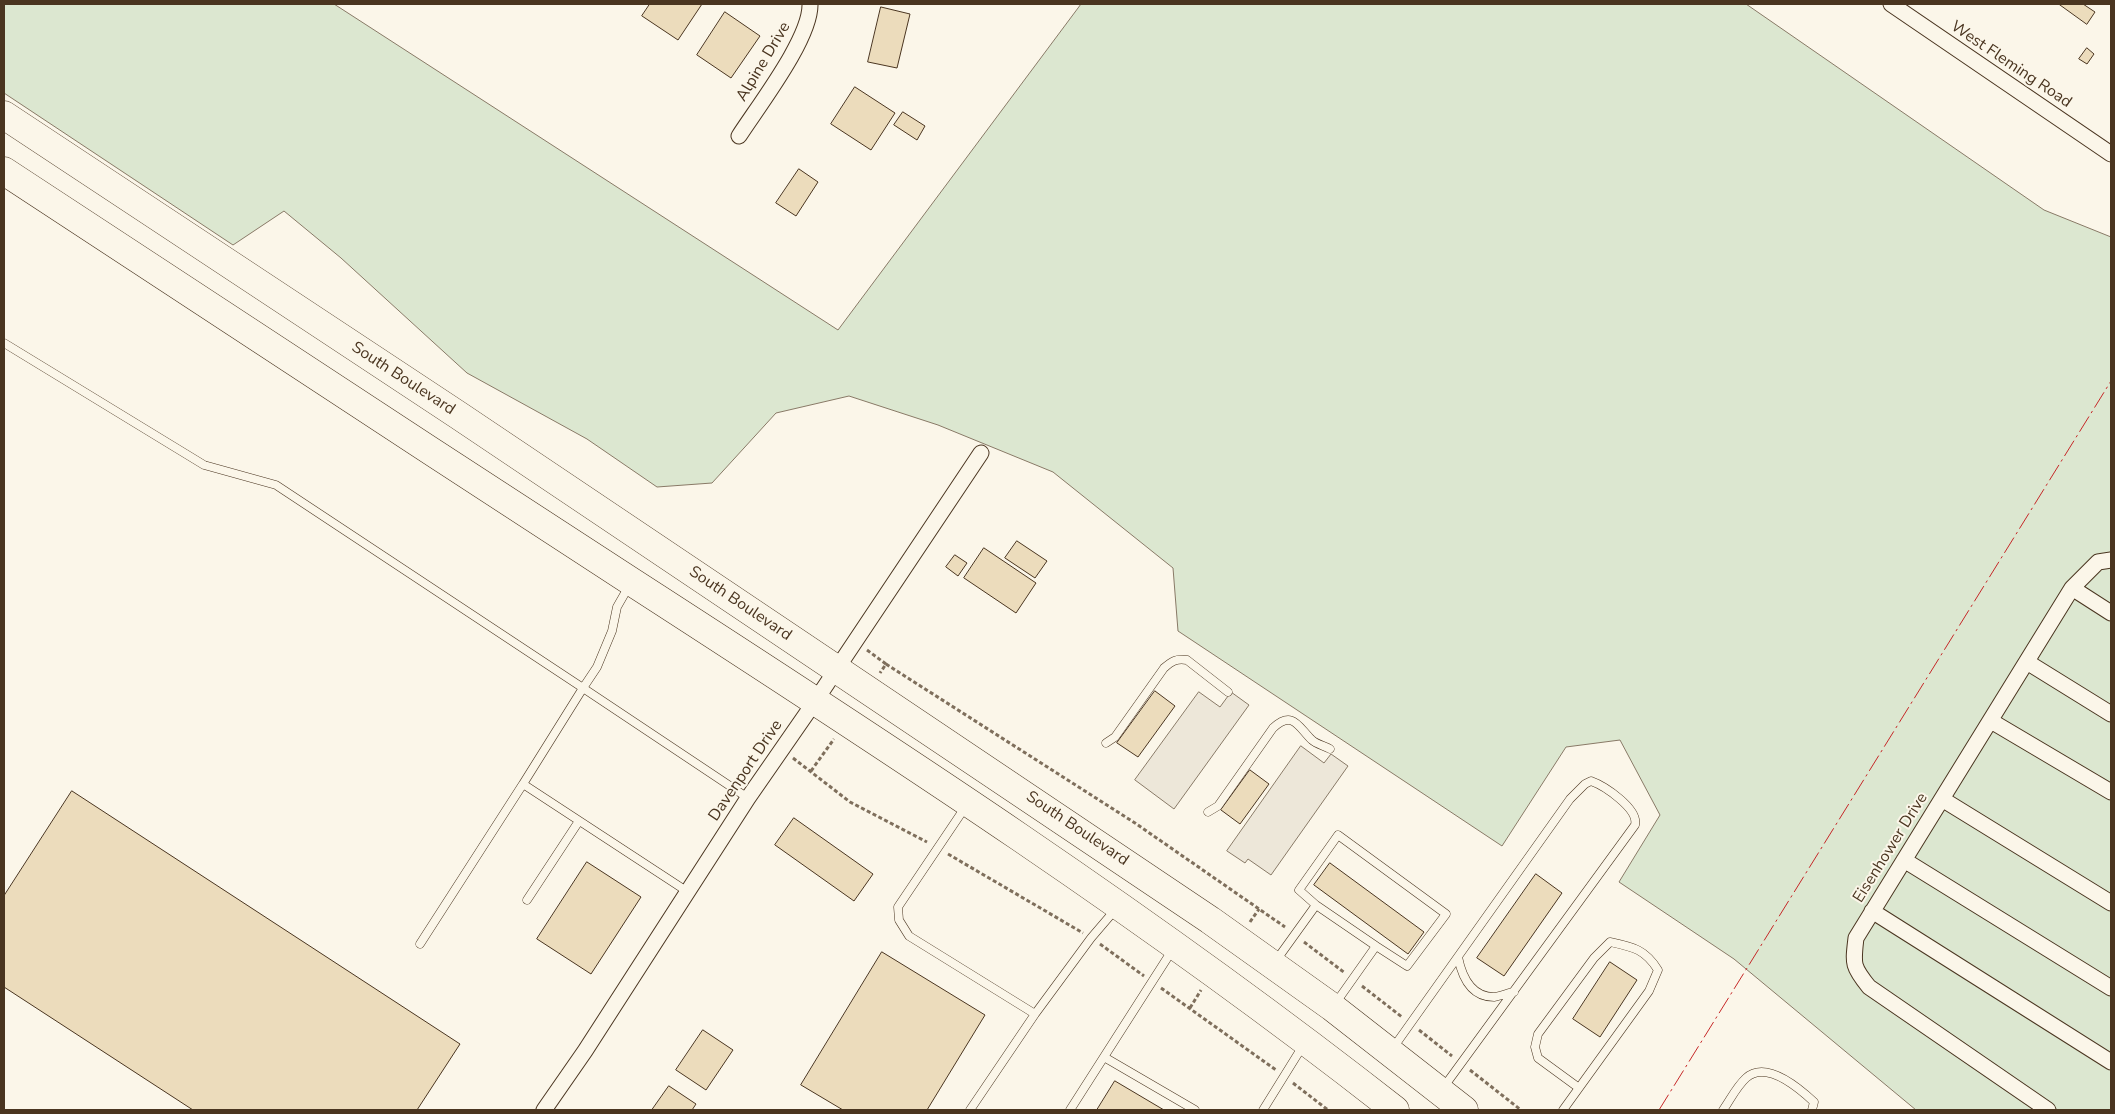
<!DOCTYPE html>
<html>
<head>
<meta charset="utf-8">
<style>
  body { margin:0 }
  #map { position:relative; width:2115px; height:1114px; overflow:hidden; background:#fbf6e9; font-family:"Nunito Sans",sans-serif }
  canvas { display:block }
  .frame { position:absolute; inset:0; border:5px solid #4a3520; pointer-events:none }
</style>
</head>
<body>
<div id="map">
<canvas width="2115" height="1114"></canvas>
<div class="frame"></div>
</div>
<script>
const context = document.querySelector('canvas').getContext('2d');
context.lineJoin = 'round';
function fillPath(path, color) { context.fillStyle = color; context.fill(path, 'evenodd'); }
function stroke(path, color, width, dash) { context.strokeStyle = color; context.lineWidth = width; context.lineCap = dash ? 'butt' : 'round'; context.setLineDash(dash || []); context.stroke(path); }
function drawText(font, color, halo, rows, align = 'center') {
  context.font = font + ' "Nunito Sans",sans-serif'; context.lineWidth = 4; context.setLineDash([]); context.textBaseline = 'middle'; context.strokeStyle = halo; context.fillStyle = color; for (const [text, x, y, turn = 0] of rows) {
    context.save(); context.translate(x, y); context.rotate((+turn || 0) * Math.PI / 180); context.textAlign = isNaN(turn) ? turn : align; if (halo) context.strokeText(text, 0, 0); context.fillText(text, 0, 0); context.restore();
  }
}
const green = new Path2D(`
  M4,4h330l504,326 243,-326h665l298,206 67,27v873h-195l-182,-151 -115,-77 41,-67 -40,-75 -54,7 -64,99 -324,-215 -5,-63 -120,-96 -115,-47 -89,-29 -73,17 -64,70 -55,4 -70,-48 -120,-66 -126,-115 -57,-47 -51,34 -229,-152z`);
fillPath(green, '#dce7d0');
stroke(green, '#887966', 1);
const parking = new Path2D(`
  M1199,692l21,15 11,-15 18,13 -75,104 -39,-29z
  M1301,746l23,17 7,-9 17,12 -77,109 -23,-16 -3,4 -18,-12z`);
fillPath(parking, '#ede7d9');
stroke(parking, '#887966', 1);
const building = new Path2D(`
  M650,4h52l-24,36 -36,-24z
  M2059,4h24l12,8 -8,12z
  M881,7l29,7 -13,54 -29,-6z
  M725,12l35,24 -29,42 -34,-23z
  M2087,48l7,6 -7,10 -8,-5z
  M855,87l40,26 -24,37 -40,-26z
  M903,112l22,14 -8,14 -23,-15z
  M799,169l19,13 -22,34 -20,-13z
  M1017,541l30,20 -12,17 -30,-20z
  M984,548l52,35 -20,30 -52,-35z
  M955,555l12,8 -9,13 -12,-9z
  M1155,691l20,15 -37,51 -21,-14z
  M1250,770l19,14 -29,40 -19,-14z
  M72,791l388,253 -43,66h-224l-189,-123v-91z
  M794,818l79,56 -19,27 -79,-56z
  M587,862l54,35 -50,77 -54,-35z
  M1330,863l94,69 -16,22 -94,-69z
  M1536,874l26,19 -58,83 -27,-18z
  M882,952l103,63 -58,95h-84l-42,-25z
  M1610,962l27,18 -37,57 -27,-18z
  M703,1030l30,20 -27,40 -30,-20z
  M1115,1081l49,29h-67z
  M669,1086l27,18 -4,6h-40z`);
fillPath(building, '#ecdcbc');
stroke(building, '#4a3520', 1);
const lane = new Path2D(`
  M4,343l200,122 72,20 307,203 14,-21 15,-36 5,-24 12,-21
  M1106,743l9,-6 49,-69c8,-7 13,-10 23,-8l41,32
  M966,806l-68,101 1,13 10,16 126,78 56,-76 24,-28
  M1208,812l10,-6 55,-78c20,-19 26,0 39,12 4,4 13,6 18,9
  M688,892l-165,-108 60,-96 165,110
  M527,900l52,-79
  M1316,905l-17,-15 39,-55 108,79 -39,52 -31,-20
  M420,944l103,-160
  M1458,957c4,20 13,40 36,40 7,-1 14,-4 20,-5
  M1275,962l41,-57 60,41 -41,58
  M1393,1048l177,-249 15,-15 6,-3c14,5 48,28 44,44l-192,263
  M1104,1057l91,53
  M970,1110l65,-96
  M1070,1110l103,-161
  M1263,1110l41,-66
  M1563,1110l86,-119 9,-21c-13,-21 -25,-23 -48,-28l-16,16 -56,76 -3,13 3,11 41,30
  M1723,1110c7,-10 14,-24 23,-32 20,-18 53,10 68,24l-2,8`);
const street = new Path2D(`
  M1891,4l220,150
  M739,136c20,-31 72,-98 71,-132
  M2072,588l39,25
  M2027,662l84,52
  M1991,721l120,71
  M1942,799l169,104
  M1904,860l207,128
  M1872,911l239,151
  M544,1110l41,-59 163,-253 68,-98 165,-247
  M2048,1110l-179,-123c-17,-21 -16,-23 -13,-49l216,-350 26,-26 13,-2`);
const highway = new Path2D(`
  M4,115l454,300 752,505 122,87 132,103
  M4,171c209,137 418,275 628,411 260,168 520,337 763,528`);
stroke(lane, '#4a3520', 9);
stroke(street, '#4a3520', 17);
stroke(highway, '#4a3520', 29);
stroke(new Path2D(`
  M867,650l19,14 -6,9
  M886,664l249,159 150,104
  M793,758l57,44 77,40
  M811,771l23,-32
  M948,854l135,79
  M1250,922l9,-13
  M1304,942l41,31
  M1100,944l44,32
  M1362,986l40,31
  M1161,988l115,82
  M1190,1008l11,-18
  M1419,1030l33,26
  M1470,1070l51,40
  M1293,1083l35,27`), '#7f6f5c', 3, [4, 2.5]);
stroke(lane, '#fbf6e9', 8);
stroke(street, '#fbf6e9', 15);
stroke(highway, '#fbf6e9', 28);
stroke(new Path2D(`
  M1659,1110l452,-729`), '#c62828', 1, [18, 4, 2.5, 4]);
drawText('16px', '#4a3520', '#fbf6e9', [
  ["Alpine Drive",764,62,-59],
  ["West Fleming Road",2011,65,34],
  ["South Boulevard",403,379,33],
  ["South Boulevard",740,604,34],
  ["Davenport Drive",746,771,-56],
  ["South Boulevard",1077,829,34],
  ["Eisenhower Drive",1891,848,-58]
]);
</script>
</body>
</html>
